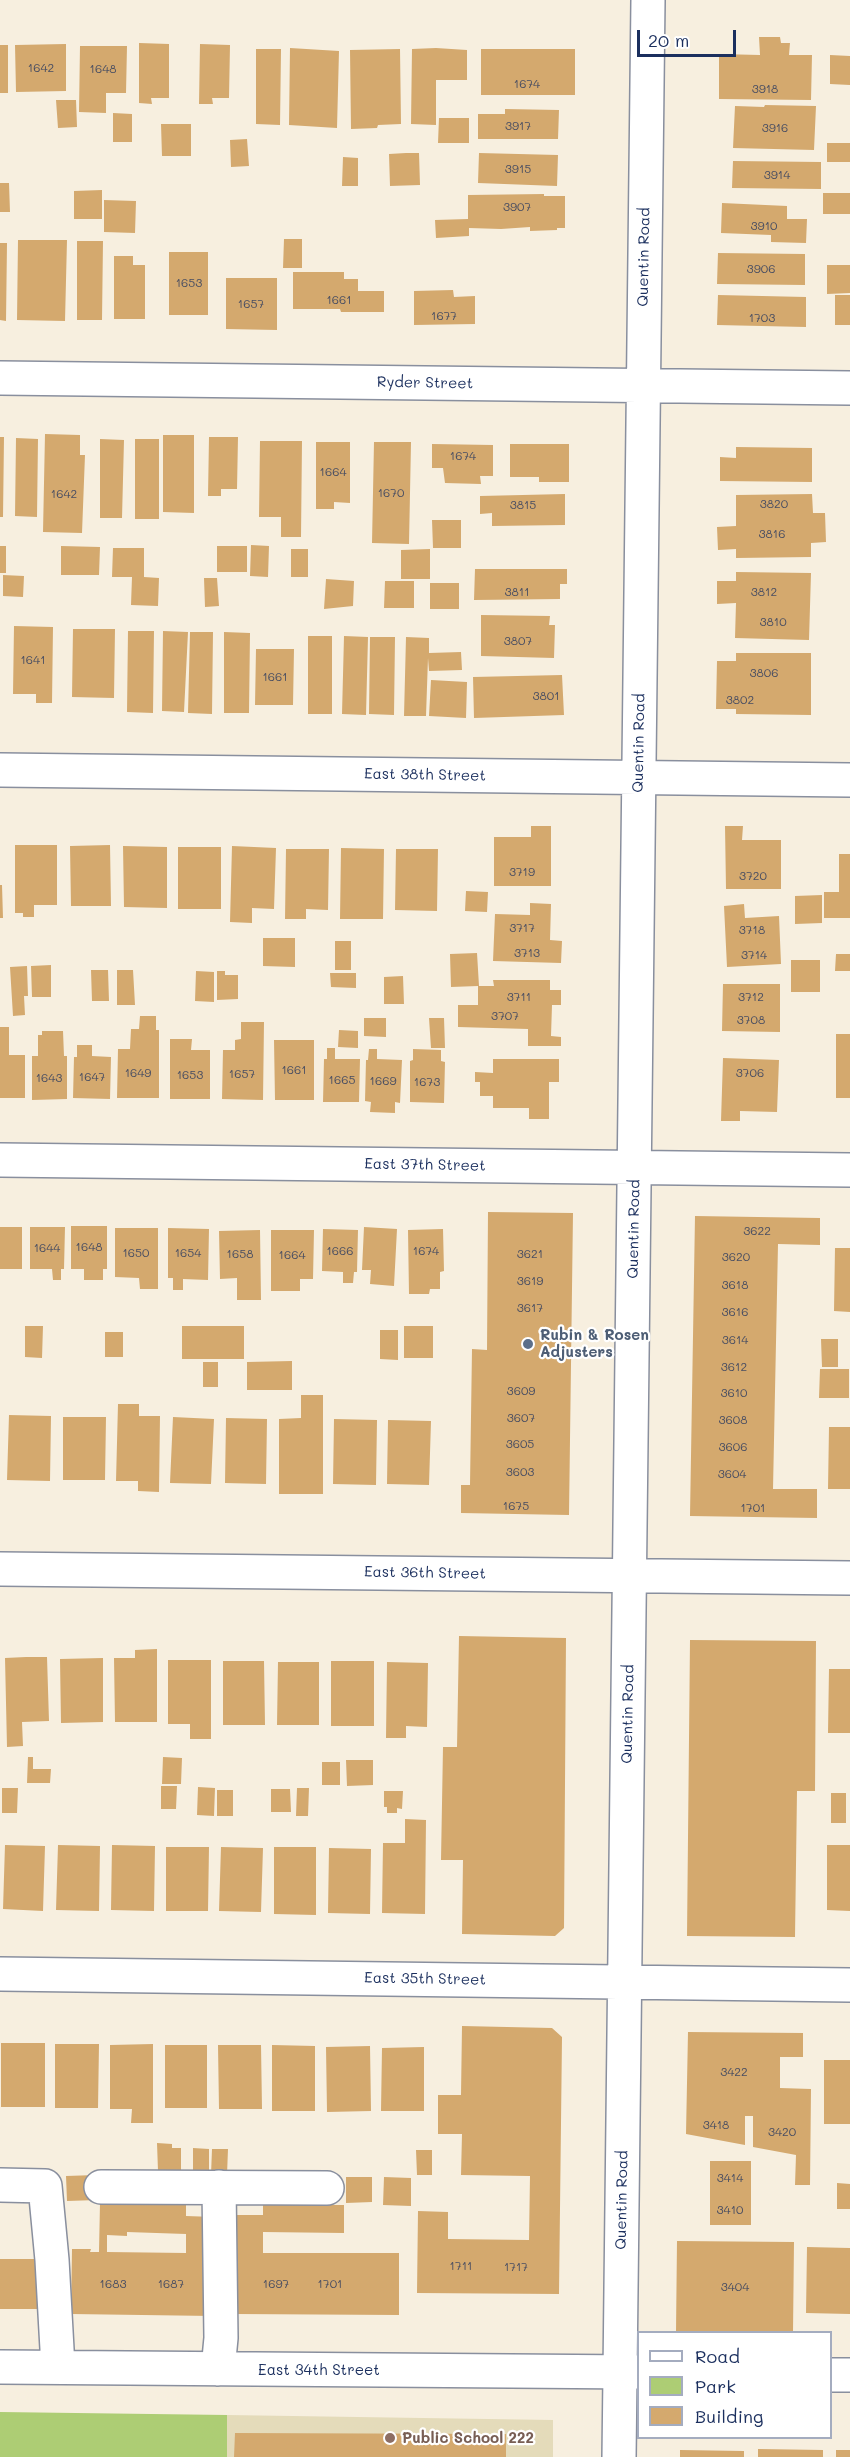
<!DOCTYPE html>
<html>
<head>
<meta charset="utf-8">
<style>
  body { margin:0 }
  #map { position:relative; width:850px; height:2457px; overflow:hidden; background:#f7efdf; font-family:Mali,sans-serif }
  canvas { display:block }
  .legend { position:absolute; left:637px; top:2331px; width:195px; height:108px; box-sizing:border-box; background:#fff; border:2px solid #a4acbf; margin:0; padding:8px 10px; list-style:none; font-size:18px; color:#1b2f5e }
  .legend li { display:flex; align-items:center; gap:12px; height:30px }
  .legend b { width:30px; border:2px solid #a4acbf }
  .scale { position:absolute; left:637px; top:30px; width:99px; height:27px; box-sizing:border-box; border:3px solid #1b2f5e; border-top:0; padding-left:8px; font-size:18px; line-height:21px; white-space:nowrap; color:#1b2f5e; -webkit-text-stroke:4px #fff; paint-order:stroke }
</style>
</head>
<body>
<div id="map">
<canvas width="850" height="2457"></canvas>
<ul class="legend">
<li><b style="height:8px;background:#fff"></b>Road</li>
<li><b style="height:16px;background:#adcd74"></b>Park</li>
<li><b style="height:16px;background:#d4a96e"></b>Building</li>
</ul>
<div class="scale">20 m</div>
</div>
<script>
const context = document.querySelector('canvas').getContext('2d');
context.lineJoin = 'round';
function fillPath(path, color) { context.fillStyle = color; context.fill(path, 'evenodd'); }
function stroke(path, color, width, dash) { context.strokeStyle = color; context.lineWidth = width; context.lineCap = dash ? 'butt' : 'round'; context.setLineDash(dash || []); context.stroke(path); }
function drawText(font, color, halo, rows, align = 'center') {
  context.font = font + ' Mali,sans-serif'; context.lineWidth = 4.5; context.setLineDash([]); context.textBaseline = 'middle'; context.strokeStyle = halo; context.fillStyle = color; for (const [text, x, y, turn = 0] of rows) {
    context.save(); context.translate(x, y); context.rotate((+turn || 0) * Math.PI / 180); context.textAlign = isNaN(turn) ? turn : align; if (halo) context.strokeText(text, 0, 0); context.fillText(text, 0, 0); context.restore();
  }
}
fillPath(new Path2D(`
  M227,2415l326,5v37h-326z`), '#e4dbba');
fillPath(new Path2D(`
  M0,2412l227,3v42h-227z`), '#adcd74');
fillPath(new Path2D(`
  M759,37h21l1,6h9l-1,12h23l-1,45 -92,-1v-45l41,1z
  M139,43l30,1v54h-18l1,6 -13,-1z
  M66,44v47l-50,1 -1,-47z
  M200,44l30,1 -1,53h-17l1,6h-14z
  M0,45h8v48h-8z
  M80,46h47l-1,47h-20v20l-27,-1z
  M290,48l49,3 -2,77 -48,-3z
  M436,48l31,2v30h-31v45l-25,-1 1,-75z
  M256,49h25l-1,76 -24,-1z
  M400,49l1,75 -23,1 -1,3 -26,1 -1,-79z
  M481,49h94v46h-94z
  M830,55l20,1v29l-20,-1z
  M56,100h20l1,27 -19,1z
  M765,105l51,1 -2,44 -81,-2 2,-42 29,1z
  M505,109l54,1 -1,29h-80v-25h27z
  M113,113l19,1v28h-19z
  M439,118h30v25h-31z
  M161,124h30v32h-29z
  M247,139l2,27 -18,1 -1,-27z
  M827,143h23v19h-23z
  M406,153h13l1,32 -30,1 -1,-32z
  M479,153l79,2 -1,31 -79,-3z
  M343,157l15,1v28h-16z
  M733,161l88,1v27l-89,-1z
  M0,183h9l1,29h-10z
  M102,190v29h-28v-28z
  M823,193h27v21h-27z
  M544,194v2h21v32h-8v2l-27,1v-4l-29,2 -32,-1v8l-33,2 -1,-18 33,-1v-24z
  M104,200l32,1 -1,32 -31,-1z
  M722,203l65,3v13h20l-1,24 -35,-1v-7l-50,-2z
  M284,239h18v29h-19z
  M18,240h49l-2,81 -48,-1z
  M77,241h26l-1,79h-25z
  M0,243h7l-1,78 -6,-1z
  M169,252h39v63h-39z
  M718,253l87,1v31l-88,-1z
  M114,256h19v9h12v54h-31z
  M827,265h23v28l-23,1z
  M293,272h51v7h14v12h26v21h-43l-1,-3h-47z
  M226,278h51v52l-51,-1z
  M453,290l1,7 21,-1v28l-61,1v-34z
  M718,295l88,2v30l-89,-2z
  M835,295h15v30h-15z
  M45,434l35,1v20h5l-3,78 -39,-1z
  M163,435h31v78l-31,-1z
  M0,437h4l-1,80h-3z
  M209,437h29l-1,52h-16v7h-13z
  M16,438l22,1 -1,78 -22,-1z
  M100,439l24,1 -2,78h-22z
  M135,439h24v80h-24z
  M260,441h42l-1,96h-20v-20h-22z
  M316,442h34v61l-16,-1v7h-18z
  M374,442h37l-2,102 -37,-1z
  M432,444l61,1v31h-13l1,8 -36,-1 -2,-15h-11z
  M510,444h59v38h-30v-5h-29z
  M736,447l76,1v34l-92,-1v-24l16,1z
  M565,494v31l-73,1v-13l-12,1v-18z
  M812,494l1,19h12l1,29 -15,1v14l-75,1v-9l-18,1 -1,-23 19,-1v-31z
  M432,520h29v28h-28z
  M251,545l18,1 -1,31 -18,-1z
  M0,546h6v27h-6z
  M61,546l39,1 -1,28h-38z
  M217,546h30v26h-30z
  M113,548h31v29l15,1 -1,28 -27,-1 1,-28h-20z
  M291,549h17v28h-17z
  M430,549v30h-29v-29z
  M475,569h92v15h-7v15l-86,1z
  M736,572l75,1 -2,67 -74,-2 1,-35 -19,1v-23h19z
  M3,575l21,1 -1,21 -20,-1z
  M204,578h13l2,28 -14,1z
  M326,579l28,2 -1,25 -29,3z
  M385,581h29v27h-30z
  M430,583h29v26h-29z
  M481,615l69,1 -1,9h6l-1,33 -73,-2z
  M14,626l39,1 -1,76h-16v-9h-23z
  M73,629h42l-1,69 -42,-1z
  M128,631h26l-1,82 -26,-1z
  M163,631l25,1 -4,80 -22,-1z
  M190,632h23l-1,82 -24,-1z
  M224,632l26,1 -1,80h-25z
  M308,636h24v78h-24z
  M344,636l24,1 -2,78 -24,-1z
  M370,637h25l-1,78 -25,-1z
  M406,637l23,1v15l32,-1 1,18 -33,1 -1,-13 -2,58h-22z
  M256,649h38l-1,56h-38z
  M736,653h75v62l-75,-1v-5h-20l1,-48h19z
  M562,675l2,40 -90,3 -1,-41z
  M431,680l36,2 -1,36 -37,-2z
  M531,826h20v60h-57v-49h37z
  M725,826h18l-1,14h39v49h-55z
  M15,845h42v60h-23v12h-11v-4h-8z
  M110,845l1,61h-40l-1,-60z
  M123,846l44,1v61l-43,-1z
  M232,846l44,2 -2,61 -22,-1v15l-22,-1z
  M178,847h43v62h-43z
  M341,848l43,1 -1,70h-43z
  M286,849h43l-1,61 -22,-1v10h-21z
  M396,849h42l-1,62 -42,-1z
  M839,854h11v64h-26v-26h15z
  M0,885h2l1,33h-3z
  M466,891l22,1 -1,20 -22,-1z
  M822,895v28l-27,1v-28z
  M530,903l21,1 -1,36 12,1 -1,22 -68,-2 2,-47 35,1z
  M744,904l1,14 34,-2 2,48 -54,3 -3,-61z
  M263,938h32v29l-32,-1z
  M335,941h16v29h-16z
  M477,953l2,33h15l-1,-6h57v10h11v15h-9l-1,31 10,1v9h-33v-17l-70,-2v-22h20v-19l-27,1 -1,-33z
  M836,954h14v17h-15z
  M791,960h29v32h-29z
  M51,965v32h-19l-1,-31z
  M27,966l1,30h-4l1,19 -12,1 -3,-49z
  M91,970h17l1,31h-17z
  M117,970h16l2,35h-18z
  M196,971l18,1v30l-19,-1z
  M217,971h8v4h13v24l-21,1z
  M330,973h26v15l-25,-1z
  M403,976l1,28h-20v-27z
  M723,984h57v48l-58,-1z
  M140,1016h16v14h3v68h-42l1,-49h12l1,-20h8z
  M364,1018h22v19l-22,-1z
  M429,1018h15l1,30h-14z
  M241,1022h23l-1,78 -41,-1 1,-49h12v-10l6,-1z
  M0,1027h9v28h16v43h-25z
  M339,1030l19,1v17l-20,-1z
  M42,1031h21l1,25h3v43l-35,1v-44h6v-21h4z
  M836,1034h14v64h-14z
  M170,1039h22l-1,11h19v49h-40z
  M274,1040h40v60h-39z
  M77,1045h15v11l19,1 -1,42 -37,-1 1,-41h3z
  M327,1048h8v11h25l-1,43h-36l1,-43h3z
  M369,1049h8v10l25,1 -2,43 -5,-1v11l-25,-1 1,-10 -6,-1 1,-41h2z
  M413,1049l28,1v11l4,1 -1,41 -34,-1v-41l3,-1z
  M723,1058l56,2 -2,52 -37,-1v10h-19z
  M493,1059h66v23h-10v37h-20v-11h-36v-12h-13v-14h-5v-10l18,1z
  M488,1212l85,1 -4,302 -108,-2v-28h9l2,-136 15,1z
  M695,1216l125,2v27l-42,-1 -5,245h44v29l-127,-2z
  M71,1226h36v43h-4v11h-19v-11h-13z
  M0,1227h22v42h-22z
  M30,1227h35l-1,42h-3v11h-8l-1,-11h-22z
  M364,1227l33,2 -3,57 -24,-2 1,-14h-9z
  M115,1228h43v61h-18l-1,-11 -24,-1z
  M168,1228l41,1 -1,51 -25,-1v11h-10v-12h-5z
  M323,1229l35,1 -1,42h-3l-1,11h-10v-11l-21,-1z
  M443,1229l1,42 -4,1v17h-10l-1,5h-20l-1,-64z
  M260,1230l1,70h-24v-22l-17,1 -1,-48z
  M271,1230h43l-1,49h-13v12h-29z
  M835,1248h15v64l-16,-1z
  M25,1326h18l-1,32 -17,-1z
  M182,1326h62v33h-62z
  M404,1326h29v32h-29z
  M380,1330h18v30l-18,-1z
  M105,1332h18v25h-18z
  M821,1339h17v28h-16z
  M292,1361v29h-45v-28z
  M203,1362h15v25h-15z
  M820,1369h29v29h-30z
  M301,1395h22v99h-44v-75l22,-1z
  M118,1404h21v12h21l-1,76 -21,-1v-10h-22z
  M9,1415l42,1 -1,65 -43,-1z
  M63,1417h43l-1,63h-42z
  M173,1417l41,2 -3,65 -41,-1z
  M226,1418l41,1 -1,65 -41,-1z
  M334,1419l43,1 -1,65 -43,-1z
  M388,1420l43,1 -2,64 -42,-1z
  M829,1427h21v62h-22z
  M459,1636l107,2 -2,290 -9,8 -93,-2 1,-74h-22l2,-113h14z
  M690,1640l126,1 -1,150h-18l-2,146 -108,-1z
  M157,1649v73h-42l-1,-64h21v-8z
  M26,1657h21l2,64 -27,1 1,24 -16,1 -2,-89z
  M103,1658v64l-42,1 -1,-64z
  M168,1660h43v79h-21v-15h-22z
  M223,1661h41l1,64h-42z
  M331,1661h43v65h-43z
  M278,1662h41v63h-42z
  M387,1662l41,1 -1,64 -21,-1v12h-20z
  M829,1669h21v64h-22z
  M28,1757h5v12h18l-1,14h-23z
  M163,1757l19,1 -1,26h-19z
  M346,1760h27v25l-26,1z
  M322,1762h18v23h-18z
  M161,1786h16l-1,23h-15z
  M198,1787l17,1 -1,28 -17,-1z
  M2,1788h16l-1,25h-15z
  M297,1788h12l-1,28h-12z
  M271,1789h19l1,23h-20z
  M217,1790h16v26h-16z
  M384,1791h19l-1,18 -5,-1v5h-10v-6h-3z
  M831,1793h15v30h-15z
  M405,1819l21,1 -1,94 -43,-1 1,-70h22z
  M5,1845l40,1 -2,65 -40,-2z
  M58,1845l42,1 -1,65 -43,-1z
  M112,1845l43,1 -1,65 -43,-1z
  M827,1845h23v66l-23,-1z
  M166,1847h43l-1,64h-42z
  M221,1847l42,1 -2,64 -42,-1z
  M274,1847h42v68l-42,-1z
  M329,1848l42,1 -1,65 -42,-1z
  M462,2026l90,2 10,9 -3,257 -142,-1 1,-82 30,1v27l81,1 1,-64 -69,-1 1,-41h-24v-39h23z
  M688,2032l115,1v24h-23v31l31,1 -1,96h-15l1,-30 -43,-8v-31h-8v29l-59,-11z
  M1,2043h44v64h-44z
  M55,2044h44l-1,64h-43z
  M153,2044v79h-22l1,-14h-22v-64z
  M165,2045h42v63h-42z
  M218,2045h43l1,64h-43z
  M272,2045l43,1v65h-43z
  M370,2046l1,65 -44,1 -1,-65z
  M424,2047v64h-43l1,-63z
  M824,2060h26v64h-26z
  M157,2143l15,1v4h9v22l-23,1z
  M193,2148l16,1v25l-16,-1z
  M212,2149h16l-1,26h-16z
  M416,2150h16v25h-15z
  M710,2161h41v64h-41z
  M96,2175l1,25 -30,1 -1,-25z
  M346,2177h26v25l-26,1z
  M384,2177l27,1v28l-28,-1z
  M837,2183l13,1v25h-13z
  M100,2203l86,1v12l28,1 -1,99 -142,-2 1,-65h19l-1,3h9zM127,2232l59,2v19l-79,-1v-17l20,1z
  M263,2205h81v28l-81,-1v21h136v62l-164,-1v-99h28z
  M677,2241l117,1 -1,90h-117z
  M807,2247l43,1v66l-44,-1z
  M0,2259h50l-1,50h-49z
  M235,2433l271,1v23h-272z
  M758,2449l65,1v7h-65z
  M680,2450l64,1v6h-64z
  M836,2450h14v7h-14z`), '#d4a96e');
const minor = new Path2D(`
  M0,378l850,10
  M0,770l850,10
  M0,1160l850,10
  M0,1569l850,9
  M0,1974l850,11
  M0,2185l45,1 7,74 6,107
  M101,2187l226,1
  M0,2367l638,5
  M218,2369l3,-31 -2,-151
  M830,2375h20
  M619,2457l29,-2457`);
stroke(minor, '#898f9e', 36);
stroke(minor, '#fff', 33);
for (const [x, y, r, color] of [
  [528,1344,6,"#5c6f8a"],
  [390,2438,6,"#8d6e63"]
]) { const dot = new Path2D(); dot.arc(x, y, r, 0, 2 * Math.PI); context.fillStyle = color; context.fill(dot); stroke(dot, '#fff', 2); }
drawText('12px', '#494e62', null, [
  ["1642",41,68],
  ["1648",103,69],
  ["1674",527,84],
  ["3918",765,89],
  ["3917",518,126],
  ["3916",775,128],
  ["3915",518,169],
  ["3914",777,175],
  ["3907",517,207],
  ["3910",764,226],
  ["3906",761,269],
  ["1653",189,283],
  ["1661",339,300],
  ["1657",251,304],
  ["1677",444,316],
  ["1703",762,318],
  ["1674",463,456],
  ["1664",333,472],
  ["1670",391,493],
  ["1642",64,494],
  ["3820",774,504],
  ["3815",523,505],
  ["3816",772,534],
  ["3811",517,592],
  ["3812",764,592],
  ["3810",773,622],
  ["3807",518,641],
  ["1641",33,660],
  ["3806",764,673],
  ["1661",275,677],
  ["3801",546,696],
  ["3802",740,700],
  ["3719",522,872],
  ["3720",753,876],
  ["3717",522,928],
  ["3718",752,930],
  ["3713",527,953],
  ["3714",754,955],
  ["3711",519,997],
  ["3712",751,997],
  ["3707",505,1016],
  ["3708",751,1020],
  ["1661",294,1070],
  ["1649",138,1073],
  ["3706",750,1073],
  ["1657",242,1074],
  ["1653",190,1075],
  ["1647",92,1077],
  ["1643",49,1078],
  ["1665",342,1080],
  ["1669",383,1081],
  ["1673",427,1082],
  ["3622",757,1231],
  ["1648",89,1247],
  ["1644",47,1248],
  ["1666",340,1251],
  ["1674",426,1251],
  ["1650",136,1253],
  ["1654",188,1253],
  ["1658",240,1254],
  ["3621",530,1254],
  ["1664",292,1255],
  ["3620",736,1257],
  ["3619",530,1281],
  ["3618",735,1285],
  ["3617",530,1308],
  ["3616",735,1312],
  ["3614",735,1340],
  ["3612",734,1367],
  ["3609",521,1391],
  ["3610",734,1393],
  ["3607",521,1418],
  ["3608",733,1420],
  ["3605",520,1444],
  ["3606",733,1447],
  ["3603",520,1472],
  ["3604",732,1474],
  ["1675",516,1506],
  ["1701",753,1508],
  ["3422",734,2072],
  ["3418",716,2125],
  ["3420",782,2132],
  ["3414",730,2178],
  ["3410",730,2210],
  ["1711",461,2266],
  ["1717",516,2267],
  ["1683",113,2284],
  ["1687",171,2284],
  ["1697",276,2284],
  ["1701",330,2284],
  ["3404",735,2287]
]);
drawText('15px', '#1b2f5e', '#fff', [
  ["Quentin Road",644,257,-89],
  ["Ryder Street",425,383,1],
  ["Quentin Road",639,743,-89],
  ["East 38th Street",425,775,1],
  ["East 37th Street",425,1165,1],
  ["Quentin Road",634,1229,-89],
  ["East 36th Street",425,1573,1],
  ["Quentin Road",628,1714,-89],
  ["East 35th Street",425,1979,1],
  ["Quentin Road",622,2200,-89],
  ["East 34th Street",319,2370]
]);
drawText('bold 15px', '#4e5e75', '#fff', [
  ["Rubin & Rosen",540,1335],
  ["Adjusters",540,1352]
], 'left');
drawText('bold 15px', '#785e54', '#fff', [
  ["Public School 222",402,2438]
], 'left');
</script>
</body>
</html>
